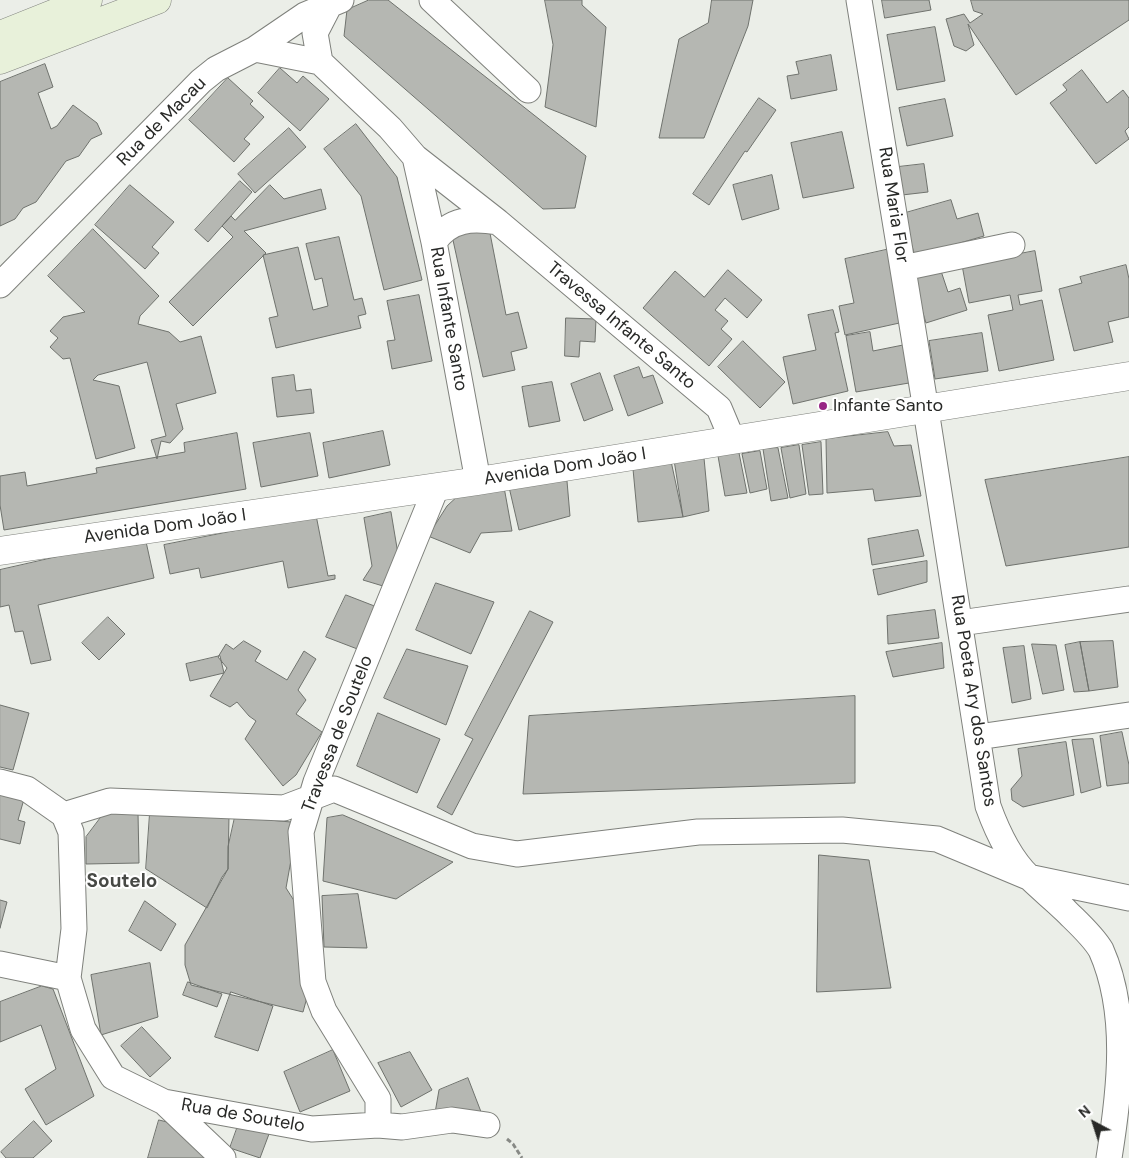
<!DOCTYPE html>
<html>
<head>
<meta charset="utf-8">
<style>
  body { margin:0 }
  #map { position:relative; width:1129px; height:1158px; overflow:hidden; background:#ebeee8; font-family:"DM Sans",sans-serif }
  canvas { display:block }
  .north { position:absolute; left:1069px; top:1098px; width:50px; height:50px; -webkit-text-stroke:4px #fff; paint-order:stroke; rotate:320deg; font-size:14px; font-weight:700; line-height:20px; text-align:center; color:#282927 }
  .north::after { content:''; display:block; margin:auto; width:18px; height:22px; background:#282927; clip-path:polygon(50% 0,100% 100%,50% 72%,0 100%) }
</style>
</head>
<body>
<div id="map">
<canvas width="1129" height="1158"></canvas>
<div class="north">N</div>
</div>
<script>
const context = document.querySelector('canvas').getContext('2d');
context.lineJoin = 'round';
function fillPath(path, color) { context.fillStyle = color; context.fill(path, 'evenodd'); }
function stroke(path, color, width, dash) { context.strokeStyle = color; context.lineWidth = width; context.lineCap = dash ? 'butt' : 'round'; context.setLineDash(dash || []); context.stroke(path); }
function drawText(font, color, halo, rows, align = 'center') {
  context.font = font + ' "DM Sans",sans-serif'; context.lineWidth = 4; context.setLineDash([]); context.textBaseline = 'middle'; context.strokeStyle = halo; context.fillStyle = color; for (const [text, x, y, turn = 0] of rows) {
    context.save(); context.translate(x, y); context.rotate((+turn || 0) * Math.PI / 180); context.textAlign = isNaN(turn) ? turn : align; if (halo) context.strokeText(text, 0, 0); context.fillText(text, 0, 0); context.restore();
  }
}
const building = new Path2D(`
  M369,0h19l198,156 -11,52 -32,1 -199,-173 3,-26z
  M545,0h37v5l24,22 -10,100 -51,-20 8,-62z
  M712,0h41l-5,26 -44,112h-45l20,-99 29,-16z
  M882,0h47l2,10 -46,8z
  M971,0h158v20l-113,75 -48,-71 6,21 -8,6 -12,-5 -8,-27 18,-5 6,9 13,-9 -9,-3z
  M935,27l10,54 -48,9 -10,-55z
  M831,55l6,35 -46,9 -4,-23 12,-2 -3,-12z
  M45,64l8,23 -15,6 13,36 6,-3 16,-21 24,18 5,11 -11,5 -12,17 -13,5 -30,41 -13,6 -8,11 -15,7v-144z
  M280,68l17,15 6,-7 26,23 -29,32 -42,-38z
  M1082,70l25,33 16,-13 6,8v29l-4,4 4,8 -33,25 -46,-61 17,-13 -4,-5z
  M228,78l25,23 -3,3 14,13 -20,22 6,5 -16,18 -45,-42z
  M759,98l17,12 -29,42 -2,-1 -36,54 -16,-11z
  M945,99l8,37 -46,10 -8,-38z
  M356,124l41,53 25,103 -38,10 -23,-94 -37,-47z
  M289,128l17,19 -51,46 -17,-19z
  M842,132l12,56 -51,10 -12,-55z
  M924,164l4,28 -26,3 -4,-28z
  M772,175l7,34 -37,11 -9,-35z
  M240,181l12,11 -44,50 -13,-12z
  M130,185l44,37 -22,25 7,6 -14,16 -50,-44z
  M270,185l14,14 37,-10 5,20 -82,22 22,22 -73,73 -24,-24 64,-65 -11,-11 9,-10 4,4z
  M951,200l6,19 21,-6 6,23 -69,20 -13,-42z
  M488,223l18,92 12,-3 9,36 -16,4 4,18 -32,7 -32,-146z
  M93,229l66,67 -19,20 -2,8 31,8 11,10 21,-6 15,57 -40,11 7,25 -13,14 -9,-2 -4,18 -6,-19 15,-4 -19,-74 -49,13 -5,5 26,6 16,62 -39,11 -26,-101 -7,1 -13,-12 8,-9 -8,-7 13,-14 22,-5 -37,-36z
  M339,237l15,63 8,-2 4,16 -8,2 3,12 -85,20 -7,-30 9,-2 -15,-61 35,-8 15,63 15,-4 -6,-28 -7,2 -9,-36z
  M890,249l14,73 -59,13 -6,-29 15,-3 -9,-44z
  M1035,251l7,40 -24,4 2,10 22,-5 12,60 -55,11 -11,-56 25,-5 -3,-15 -41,8 -7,-38z
  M939,265l9,27 12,-4 7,22 -41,13 -15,-49z
  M1126,265l3,14v38l-21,5 5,20 -39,9 -15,-62 23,-6 -2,-6z
  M728,270l34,30 -15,18 -22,-20 -10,12 13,11 -7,8 11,10 -23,27 -66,-58 32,-37 29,26z
  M419,295l13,66 -40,8 -5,-28 8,-1 -8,-39z
  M833,310l6,22 -4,1 13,58 -55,13 -10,-47 33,-7 -8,-35z
  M566,318l30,1 -1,23 -15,-1 -1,16 -14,-1z
  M870,332l3,19 30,-6 6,38 -53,9 -10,-56z
  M982,333l6,38 -53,8 -6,-38z
  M743,341l42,41 -25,26 -42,-41z
  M639,367l4,11 10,-3 10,28 -35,13 -14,-40z
  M600,373l13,37 -29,11 -13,-37z
  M294,375l2,16 15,-2 3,24 -37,4 -5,-39z
  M552,382l8,39 -31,6 -7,-40z
  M383,431l7,34 -61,13 -6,-35z
  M888,432l6,14 17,-1 10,51 -46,5 -2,-12 -46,4 -1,-54z
  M237,433l9,56 -242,41 -4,-25v-29l25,-4 2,14 70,-13 -1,-5 89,-16 -1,-9z
  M310,433l8,43 -57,11 -8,-44z
  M821,442l2,52 -14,1 -7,-50z
  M799,445l7,49 -16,4 -9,-50z
  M778,448l10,50 -17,3 -8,-52z
  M760,451l7,38 -17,4 -8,-39z
  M739,453l8,40 -22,3 -7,-40z
  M1129,457v90l-123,19 -21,-86z
  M704,458l5,53 -26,6 -9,-57z
  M671,461l12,56 -45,5 -5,-53z
  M567,481l3,35 -51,14 -10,-43z
  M504,487l8,44 -31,2 -11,20 -42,-17 19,-30 13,-12z
  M391,512l7,42 -15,32 -20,-6 9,-14 -8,-48z
  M316,515l12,61 7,-1v4l-47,9 -5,-27 -82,17 -2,-10 -29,6 -6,-29z
  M918,530l6,26 -52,9 -4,-26z
  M145,537l9,41 -116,27 13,55 -20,4 -8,-33 -8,1 -6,-27 -9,2v-37z
  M927,561v21l-49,13 -5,-25z
  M436,583l58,19 -23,52 -55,-24z
  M346,595l31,12 -17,43 -34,-13z
  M935,610l4,28 -51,6 -1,-28z
  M530,611l23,11 -101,193 -15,-8 36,-68 -8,-4z
  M108,617l17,17 -26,26 -17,-17z
  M244,641l17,10 -6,10 32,19 17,-29 12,8 -18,31 8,10 -10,14 26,18 -26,43 -13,11 -38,-47 11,-18 -7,-5 -12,-14 -7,5 -20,-11 17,-28 -9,-11 8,-13 7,5z
  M1113,641l5,46 -29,4 -9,-49z
  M1080,642l9,49 -15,1 -9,-47z
  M942,643l2,25 -51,9 -7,-25z
  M1032,644l24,1 8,45 -21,4z
  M1024,646l7,53 -19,4 -9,-55z
  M407,649l61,17 -22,59 -62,-27z
  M220,656l4,17 -34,8 -4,-17z
  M855,696v87l-332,11 6,-78z
  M0,705l29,8 -16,57 -13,-3z
  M378,713l62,26 -23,54 -60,-27z
  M1122,732l7,33v18l-22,3 -7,-50z
  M1093,739l8,48 -20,6 -9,-53z
  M1066,742l8,53 -51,12 -11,-7 -1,-11 11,-13 -4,-27z
  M0,793l24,6 -6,21 7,2 -5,22 -20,-5z
  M108,808l30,5 1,50 -53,1v-27z
  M150,813l79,3 -1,53 -6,8 -15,31 -61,-39z
  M343,815l110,47 -57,37 -73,-18 4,-63z
  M235,817l56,5v38l-5,28 14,22 6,91 -3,11 -112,-27 -6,-20v-20l43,-76v-22z
  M819,855l50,5 22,128 -74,4z
  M358,894l9,54 -43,-1 -2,-51z
  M0,900l7,2 -7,26z
  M145,901l31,23 -15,27 -32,-20z
  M150,963l8,54 -57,18 -10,-60z
  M188,982l34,12 -5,13 -34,-12z
  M42,986l11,3 41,107 -48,29 -21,-36 31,-20 -15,-44 -41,17v-40z
  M231,992l42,14 -15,45 -43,-14z
  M142,1027l29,31 -21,19 -29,-31z
  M333,1050l17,41 -50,21 -16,-40z
  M410,1052l22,38 -31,17 -23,-44z
  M468,1078l15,39 -48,-4 4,-23z
  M159,1120l12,3 36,35h-59z
  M34,1121l18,20 -19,17h-27l-5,-6z
  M239,1123l30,11 -9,24 -30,-10z`);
fillPath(building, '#b5b7b2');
stroke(building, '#6f726d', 1);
const minor = new Path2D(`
  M432,0l96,90
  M859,0l67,410 62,396c9,25 21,52 41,71 12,12 25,22 37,34 11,11 27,25 35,39 28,63 19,140 8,208
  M255,49l50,-34 36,-15
  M320,62l-5,-29 15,-29
  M415,157l19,85 44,239
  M434,242c16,-24 39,-24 64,-20
  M903,268l109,-23
  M0,285l201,-204 15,-12 39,-20 65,13 70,66 25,29 83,65 221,186 13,31
  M960,623l169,-24
  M978,737l151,-22
  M0,782l27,7 37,26 7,17 3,97 -6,49 15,51 30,48 51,25 148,27 66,-4 24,2 50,-7 35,5
  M64,815l46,-14 174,7 50,-19 138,57 45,8 181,-22 144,-2 95,9 91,38 101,21
  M0,964l68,14
  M164,1102l59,56
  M378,1125v-26l-54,-88 -11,-29 -12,-150 15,-50 120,-294`);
const tertiary = new Path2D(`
  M0,551l478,-70 651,-105`);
const secondary = new Path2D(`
  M0,35l88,-35
  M0,60l157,-60`);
stroke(minor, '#7f817c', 27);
stroke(tertiary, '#7f817c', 29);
stroke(secondary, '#7f817c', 29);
stroke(new Path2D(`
  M507,1139l6,5 9,14`), '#878985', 3, [5, 2.5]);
stroke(minor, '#fff', 25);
stroke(tertiary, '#fff', 28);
stroke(secondary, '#e8f1da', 28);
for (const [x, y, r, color] of [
  [823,406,5,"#972584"]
]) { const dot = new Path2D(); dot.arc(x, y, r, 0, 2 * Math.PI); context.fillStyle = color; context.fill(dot); stroke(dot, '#fff', 2); }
drawText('18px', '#282927', '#fff', [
  ["Rua de Macau",162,122,-45],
  ["Rua Maria Flor",893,205,81],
  ["Rua Infante Santo",448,319,80],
  ["Travessa Infante Santo",621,326,40],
  ["Avenida Dom João I",565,467,-9],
  ["Avenida Dom João I",165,527,-8],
  ["Rua Poeta Ary dos Santos",973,701,81],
  ["Travessa de Soutelo",338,734,-69],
  ["Rua de Soutelo",243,1116,10]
]);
drawText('18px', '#282927', '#fff', [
  ["Infante Santo",833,406]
], 'left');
drawText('bold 19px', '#474945', '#fff', [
  ["Soutelo",122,882]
]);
</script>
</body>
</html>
